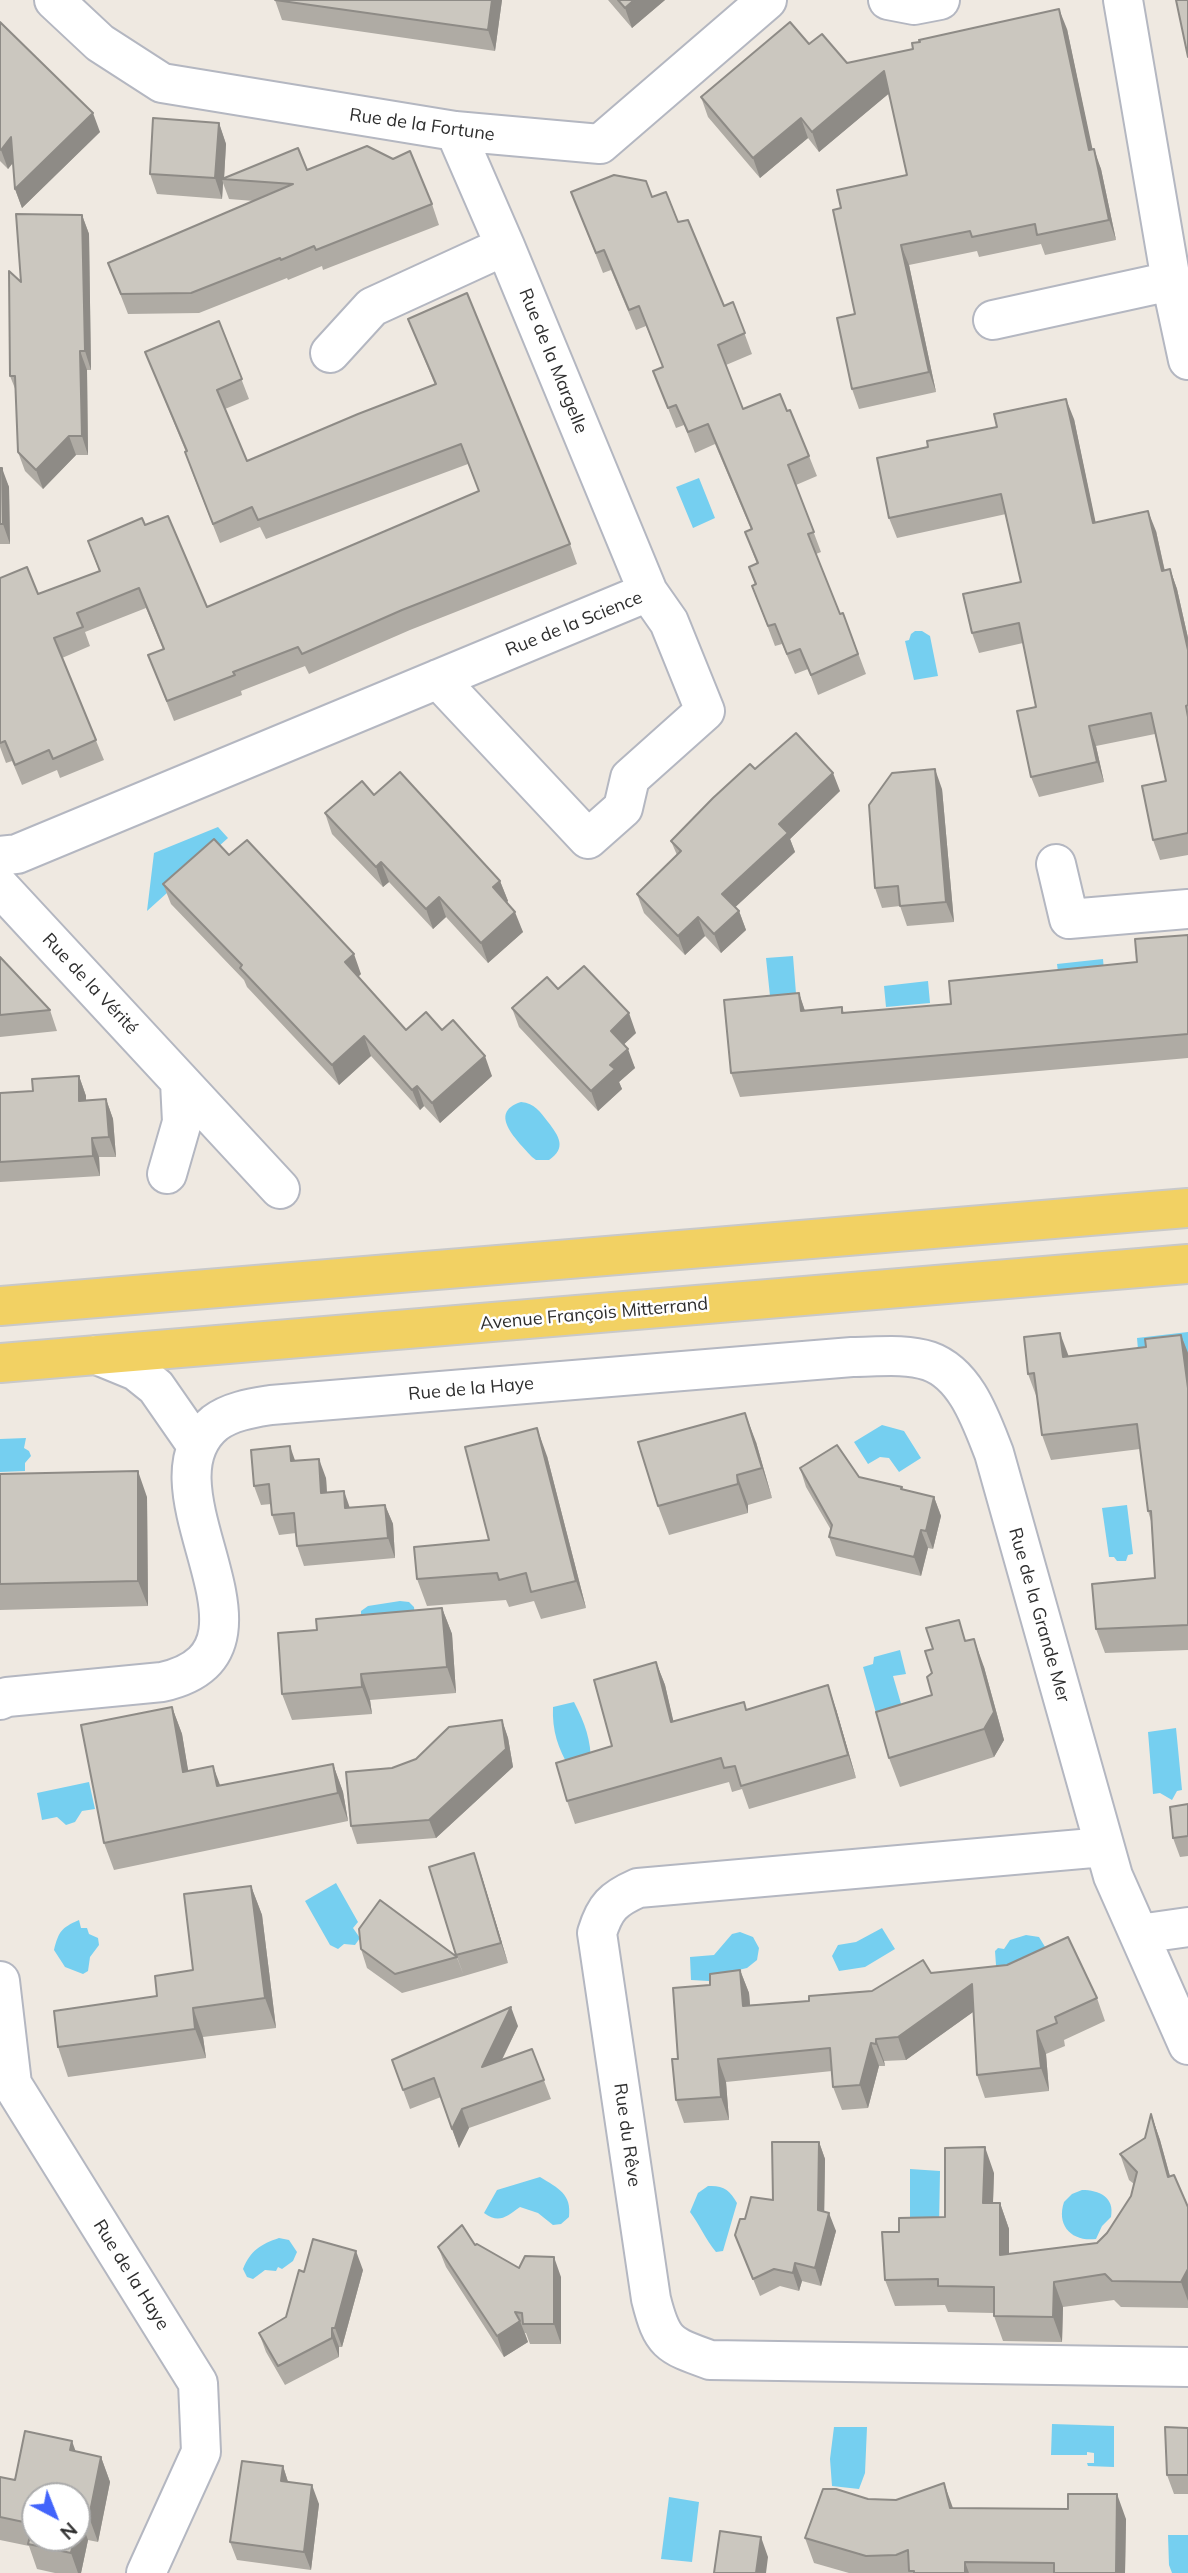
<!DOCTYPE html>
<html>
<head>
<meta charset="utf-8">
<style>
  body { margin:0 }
  #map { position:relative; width:1188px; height:2573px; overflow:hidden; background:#efe9e1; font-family:Mulish,sans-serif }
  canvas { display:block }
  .north { position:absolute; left:21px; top:2482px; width:70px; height:70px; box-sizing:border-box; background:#fff; border:2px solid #ababab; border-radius:50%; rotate:138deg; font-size:19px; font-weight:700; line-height:28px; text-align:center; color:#2e2e2e }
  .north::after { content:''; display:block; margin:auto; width:24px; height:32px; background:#4264fb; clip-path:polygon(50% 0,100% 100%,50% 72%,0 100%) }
</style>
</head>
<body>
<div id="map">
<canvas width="1188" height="2573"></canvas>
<div class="north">N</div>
</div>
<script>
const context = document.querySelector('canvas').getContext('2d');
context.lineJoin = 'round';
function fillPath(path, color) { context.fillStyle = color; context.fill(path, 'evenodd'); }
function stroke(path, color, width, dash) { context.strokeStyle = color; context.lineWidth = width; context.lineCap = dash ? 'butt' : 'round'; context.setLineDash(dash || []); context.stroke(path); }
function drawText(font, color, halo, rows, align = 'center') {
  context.font = font + ' Mulish,sans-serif'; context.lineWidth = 5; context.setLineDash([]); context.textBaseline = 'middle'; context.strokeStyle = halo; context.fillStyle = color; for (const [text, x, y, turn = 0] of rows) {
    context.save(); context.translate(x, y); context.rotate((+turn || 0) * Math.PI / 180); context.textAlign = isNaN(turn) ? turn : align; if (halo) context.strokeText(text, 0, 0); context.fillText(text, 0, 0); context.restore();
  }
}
fillPath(new Path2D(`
  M699,478l16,40 -22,10 -17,-41z
  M915,631h7l8,5 8,40 -24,4 -9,-39 4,-1 2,-6z
  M218,827l10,11 -81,73 7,-58z
  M793,956l4,50 -27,-10 -4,-38z
  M1103,959l2,23 -45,5 -3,-23z
  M928,981l2,22 -44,4 -2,-21z
  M521,1102c14,1 19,10 27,20 11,14 19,26 1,38h-13l-4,-3c-13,-15 -46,-44 -11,-55z
  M1188,1332v23l-49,6 -2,-23z
  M882,1425l22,6 17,27 -22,14 -10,-14 -9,-1 -12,7 -14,-22z
  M26,1438l-2,10 5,3 2,5 -6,7v8l-25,1v-33z
  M1127,1505l6,49 -5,1 -2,6h-9l-3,-4h-5l-7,-49z
  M400,1601l9,1 5,5 1,10h-54v-6l7,-5z
  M900,1650l6,24 -13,2 9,31 -26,6 -13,-46 10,-3 1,-7z
  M574,1702c11,21 17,38 17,61l-21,6c-12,-21 -18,-38 -17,-62z
  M1176,1728l6,62 -5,1 -5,9 -12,-7 -7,1 -5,-62z
  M89,1782l6,27 -13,2 -7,11 -9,3 -9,-8 -15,3 -5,-27z
  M336,1883l22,39 -5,6 7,10 -5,7 -11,-1 -6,5 -8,-4 -25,-44z
  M79,1920l2,8h6l2,6 9,4 1,7 -9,12 -2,14 -5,3 -18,-7 -11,-17c5,-19 7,-22 25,-30z
  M882,1928l13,21 -30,18 -26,4 -7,-15 6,-11 18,-3z
  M740,1932l13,5 6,11 -2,12 -10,8 -21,5 -17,8 -18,-1 -1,-23 24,-2 18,-21z
  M1026,1935l13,2 11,18 -53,24 -2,-28 3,-3 6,1 6,-9z
  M910,2169l30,2 -1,56 -29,-2z
  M540,2177c18,11 32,17 29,40l-8,7 -8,1 -15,-12 -18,-6c-14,10 -21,17 -36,6l13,-23z
  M708,2186c15,-1 22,4 29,17l-14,48 -7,1c-11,-13 -16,-27 -26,-40l8,-19z
  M1082,2190c17,0 33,7 29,27l-9,9 -6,13c-24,3 -40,-13 -32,-37l8,-8z
  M279,2238l10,2 8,12 -4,9 -11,8 -4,-2 -2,4 -11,-1 -12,9 -6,-2 -4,-8c7,-18 18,-25 36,-31z
  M1052,2424l62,2v41l-26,-1 -1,-3h7v-10l-7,-1v3h-36z
  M834,2427h33l-2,46 -6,16 -27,-3 -2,-27z
  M669,2497l30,5 -7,60 -31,-3z
  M1168,2535h20v38h-16l-3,-8z`), '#75cff0');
const minor = new Path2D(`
  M54,0l46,43 62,40 293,48 145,13 167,-144
  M888,0l26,5 26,-5
  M1123,0l48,281 17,79
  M993,320l178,-39
  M330,353l42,-46 133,-61
  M438,679l150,160 35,-31 7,-30 75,-67 -36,-89 -21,-30 -143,-346 -50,-115
  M0,856l17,-2 631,-262
  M1056,864l13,55 119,-10
  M0,887l280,302
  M167,1174l15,-52 -2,-40
  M97,1355l39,16 20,16 41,59
  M0,1700l7,-3 155,-15c138,-31 -28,-194 53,-259 16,-12 38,-15 56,-18l581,-48c24,0 53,-4 77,4 37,13 52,59 65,92l119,423 75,169
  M1104,1847l-466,41c-25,11 -33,19 -41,45l54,366c11,44 17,46 59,61l478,7
  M1139,1934l49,-7
  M0,1981l12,103 186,299 3,69 -55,121`);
const major = new Path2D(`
  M0,1306l1188,-98
  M0,1363l1188,-99`);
stroke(minor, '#b4b7c1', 42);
stroke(major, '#c9c9c9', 42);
stroke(minor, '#fff', 38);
stroke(major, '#f2d163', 38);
fillPath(new Path2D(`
  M275,0h227l-7,51 -213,-31z
  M608,0h57l-33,28z
  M0,22l100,110 -78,76 -7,-19 -2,-26 -5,6 -8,-8z
  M1067,29l25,121 9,19 15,71 -71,15 -4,-11 -62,13 -2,-6 -68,14 27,127 -77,17 -7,-20 3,-75 -14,-106 66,-33 -18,-82 -70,59 -11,-14 -48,40 -52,-61 -7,-20 108,-53 38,19z
  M219,123l7,21 -2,34 83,-8 125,34 7,21 -116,45 -1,-4 -34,14 -1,-2 -88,35 -71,1 -20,-51 146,-62 -25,-2 -6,-16 -1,16 -65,-5 -7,-20z
  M571,192l81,5 26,25 46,84 9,-4 19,52 -26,11 17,44 44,2 22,45 8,20 -21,9 25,67 -5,2 24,60 3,-1 23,61 -48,21 -10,-26 -13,5 -13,-30 -7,2 -23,-60 3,-2 -6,-17 8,-3 -12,-32 6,-3 -36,-85 -20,9 -11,-28 -8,3 -23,-57 10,-4 -17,-41 -10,4 -25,-60 -8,3z
  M82,215l7,19 2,136h-4l1,85h-12l-33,34 -18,-18 -7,-19 -2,-61 -6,-15 11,-94z
  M408,319l162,225 7,20 -167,66 -101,44 -4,-8 -64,25 1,4 -68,26 -26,-66 15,-6 -17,-41 -61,24 5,14 -28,12 42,102 -44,18 -3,-8 -35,15 -10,-24 -6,2 -6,-16v-169l38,16 61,-23 -11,-30 57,-16 62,82 272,-116 -11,-27 -202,75 -6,-12 -40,16 -28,-71 -7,-20h1l-41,-100 74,-31 30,78 -24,10 22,52 188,-76z
  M1074,419l21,103 61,9 9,40 5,-2 7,20 11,49v217l-28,5 -7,-20 13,-59 -11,-47 -59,12 8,36 -65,15 -8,-20 5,-70 -13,-64 -44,10 -7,-20 49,-51 -15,-68 -109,24 -8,-20z
  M0,468l9,19 1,57h-10z
  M755,769l85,22 -50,48 5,13 -60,55 4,4 7,19 -25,23 -16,-17 -20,19 -41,-42 -7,-19 40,-39 -6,-14z
  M942,789l12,133 -47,4 -7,-20 -18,2 -7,-20z
  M374,795l126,86 8,20 -1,1 16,30 -35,31 -42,-46 -13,12 -44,-47 -6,5 -51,-53 -7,-21z
  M229,855l132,119 -3,3 48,53h36l50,46 -52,47 -16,-17 -4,4 -49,-54 -32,29 -92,-98 -3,-7 -73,-76 -8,-20z
  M1188,935v123l-448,39 -9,-24 68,-80 6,18 37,-4 2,6 107,-9 186,-42z
  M0,957l50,53 7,21 -57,6z
  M558,989l78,44 -12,11 11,24 -16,14 3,7 -24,22 -79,-84 -7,-19z
  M79,1076l7,20v5l20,-2 7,20 3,38h-17l1,19 -100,6v-89l33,-2z
  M1181,1335l7,18v297l-83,3 -9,-24 59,-51 -4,-57 -3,-10 -8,-62 -89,11 -9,-25 -5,-37 -9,-24 41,-18 77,-9z
  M756,1442l16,56 -24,7v8l-79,22 -11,-29z
  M547,1456l39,152 -45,11 -7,-18 -25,6 -3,-7 -79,6 -10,-27 72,-39z
  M295,1461l31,17 1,14 23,16 35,-3 8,19 2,34 -91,8 -7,-20 -1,-13 -17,2 -7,-20 -1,-11 -10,1 -7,-19z
  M800,1468l59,9 43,10 1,3 31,7 7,19 -8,33 -5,-1 -7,28 -85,-20 -7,-19 2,-7 -25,-43z
  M0,1474l147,23 1,109 -148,4z
  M442,1608l10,26 4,59 -86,7 2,14 -80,6 -10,-26 35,-64z
  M966,1641l18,26 20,73 -10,17 -94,30 -11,-29 43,-63v-22z
  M656,1662l9,23 8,36 74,-11 89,-1 20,69 -107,31 -7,-20 -10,3 -3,-10 -154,42 -8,-23 45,-55z
  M172,1707l10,27 6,37 33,15 112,-22 10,28 5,29 -234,49 -10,-27z
  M502,1720l6,18 5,29 -77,71 -79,6 -6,-18 41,-58 24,-9z
  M1188,1804v52l-8,1 -7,-19z
  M481,1874l27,89 -44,13 -8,-21z
  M251,1886l11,29 14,113 -73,9 3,21 -138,19 -10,-30 99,-51 36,-26z
  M361,1949l96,8 7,19 -62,17 -35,-25z
  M740,1970l9,23 1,12 59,-4 63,-10 59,-18 166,25 8,23 -41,19 1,6 -19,8 3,37 -64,7 -8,-23 -4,-63 -67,48 -22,1 1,5h-6l-11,42 -26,2 -9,-23 -1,-16 -106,11 3,38 -45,3 -8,-23 2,-41 32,-74z
  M518,2026l-16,34 30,-11 19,50 -82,29 -10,20 -18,-51 -31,12 -18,-49z
  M1151,2114l9,26 10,36 18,31v101l-67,-1 -7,-7 -51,7 -1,35 -59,-1 -9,-25v-3l-46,-1 -3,-7 -50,1 -10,-26 14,-48 46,-15 49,-44 -1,30h7l9,26v25l88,-11 10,-10 24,-37 3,-12 -5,-4 -9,-26 25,-16z
  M819,2142l6,17 -1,53 12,19 -15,55 -19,-5 -3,10 -19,-5 -20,10 -25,-61 10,-16 28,-19z
  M475,2245l44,23 42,9v67h-31l-4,-11h-1l3,9 -24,15 -58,-90 -8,-20z
  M363,2270l-21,77h-3v10l-54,28 -19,-33 -7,-19 27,-16 18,-45z
  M1188,2428v66h-14l-7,-19z
  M76,2451l25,6 9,25 -12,60 -10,-2 -7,33h-26l-18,-4 -8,-23 -29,-6v-63l15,3z
  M283,2466l5,16 31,22 -8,66 -74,-10 -7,-18z
  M868,2499l85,9 173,11 -1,54h-276l-35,-10 -9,-25z`), '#afaba4');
fillPath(new Path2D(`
  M492,0h10l-7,51 -7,-21z
  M634,0h31l-33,28 -7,-20z
  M1059,9l8,20 30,141 -8,-20z
  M884,71l8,20 -73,61 -7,-20z
  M93,113l7,19 -78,76 -7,-19z
  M801,118l7,20 -48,40 -7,-20z
  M219,123l7,21 -2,35h-2l1,4 -1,16 -7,-21z
  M11,137l7,19 -10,13 -7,-19z
  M1094,149l7,20 15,71 -7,-20z
  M82,215l7,19 2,136 -6,-19z
  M901,245l8,20 27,127 -7,-20z
  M80,351l7,19 1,85 -6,-19z
  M1066,399l8,20 26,124 -7,-20z
  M69,436l7,19 -33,34 -7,-19z
  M2,468l7,19 1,57 -7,-20z
  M1148,511l8,20 13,60 -7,-20z
  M1170,569l7,20 11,49v12z
  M1089,726l7,20 8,36 -7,-20z
  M935,769l7,20 12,133 -8,-20z
  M833,773l7,18 -50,48 5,13 -66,61 -7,-19 57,-70z
  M381,862l8,20 -6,5 -7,-20z
  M500,881l8,20 -7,7 -8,-21z
  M439,897l7,20 -13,12 -7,-20z
  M739,911l7,19 -25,23 -7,-19z
  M515,912l8,20 -35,31 -7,-20z
  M698,917l7,19 -20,19 -7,-19z
  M354,954l7,20 -9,8 -7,-20z
  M799,993l8,24 -6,-6z
  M629,1013l7,20 -18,17 -7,-19z
  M364,1036l7,20 -32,29 -7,-20z
  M628,1049l7,19 -16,14 3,7 -24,22 -7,-20 19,-26z
  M485,1056l7,20 -52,47 -8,-20z
  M79,1076l7,20v25l-7,-20z
  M417,1086l7,20 -4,4 -8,-20z
  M106,1099l7,20 3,38 -7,-20z
  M92,1138l7,19 1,19 -7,-20z
  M1060,1333l9,24h-6z
  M1181,1335l7,18v35z
  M745,1413l11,29 16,56 -10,-30z
  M537,1428l10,28 39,152 -10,-27z
  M290,1446l7,20 -6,-5z
  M319,1459l7,19 2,34 -7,-19z
  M138,1471l9,26 1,109 -10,-25z
  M737,1475l11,30v8l-10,-29z
  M344,1491l7,20 -6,-3z
  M934,1497l7,19 -8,33 -7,-18z
  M385,1505l8,19 2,34 -7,-20z
  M921,1530l7,18 -7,28 -7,-19z
  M442,1608l10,26 4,59 -9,-26z
  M974,1639l10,28 20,73 -10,17 -10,-28z
  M656,1662l9,23 14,60 -8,-23z
  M361,1674l9,26 2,14 -10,-27z
  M828,1685l8,24 20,69 -8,-23z
  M172,1707l10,27 11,65 -10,-27z
  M502,1720l6,18 5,29 -77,71 -7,-18z
  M333,1764l10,28 5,29 -10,-28z
  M213,1766l10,27 -6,-7z
  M474,1853l7,21 27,89 -7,-20z
  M251,1886l11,29 14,113 -11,-30z
  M740,1970l9,23 3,35 -9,-22z
  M972,1984l8,23 -74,53 -8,-23z
  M511,2007l7,19 -29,60 -7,-19z
  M193,2008l10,29 3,21 -11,-29z
  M1037,2031l9,23 3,37 -8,-23z
  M876,2039l8,22 1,5 -9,-22z
  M871,2043l8,23 -11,42 -8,-23z
  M718,2059l8,23 3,38 -8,-23z
  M462,2109l7,19 -10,20 -7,-19z
  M1151,2114l9,26 17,62 -9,-25z
  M819,2142l6,17 -1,68 -6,-17z
  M985,2147l9,26 -2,56 -9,-26z
  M1000,2203l9,26v51l-9,-25z
  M829,2213l7,18 -15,55 -6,-18z
  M356,2251l7,19 -21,77 -7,-19z
  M554,2257l7,20v67l-7,-20z
  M795,2263l7,18 -3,10 -6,-18z
  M1188,2269v32l-7,-19z
  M1054,2282l9,25 -1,35 -9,-25z
  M520,2321l8,21 -24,15 -7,-21z
  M332,2328l7,19v10l-7,-19z
  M72,2441l9,25 -11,-16z
  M101,2457l9,25 -12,60 -9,-25z
  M283,2466l6,19 -8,-4z
  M944,2483l9,25h-3z
  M312,2485l7,19 -8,66 -7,-18z
  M1117,2494l9,25 -1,54h-9z
  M79,2515l9,25 -7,33h-3l-7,-20 3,-15h3v-15z
  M761,2537l7,20 -2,16h-10z
  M965,2562l4,11h-4z`), '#8e8b86');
const building = new Path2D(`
  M275,0h217l-4,30z
  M618,0h16l-9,8z
  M1176,0h12v57z
  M1059,9l30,141 5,-1 15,71 -72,15 -2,-11 -63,13 -2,-6 -69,14 28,127 -77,17 -15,-71 18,-4 -22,-104 8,-2 -4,-18 70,-15 -23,-104 -72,61 -11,-14 -48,40 -52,-61 89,-75 19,22 13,-10 25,29 66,-14 -1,-6 8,-1 -1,-2z
  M0,22l93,91 -78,76 -4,-52 -10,13 -1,-1z
  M153,118l66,5 -4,55 -65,-4z
  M367,146l26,13 17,-8 22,53 -116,46 -2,-4 -33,14 -1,-2 -89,35 -70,1 -13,-31 185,-79 -71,-5 76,-31 9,22z
  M614,175l32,6 6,16 14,-5 12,30 10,-2 36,86 9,-4 12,31 -27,12 25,64 37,-15 7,17 3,-1 19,46 -21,9 26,67 -6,2 32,80 3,-1 15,41 -47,21 -11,-26 -13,5 -12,-30 -7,2 -16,-40 4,-2 -7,-17 9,-4 -13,-31 7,-3 -44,-105 -20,8 -12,-27 -8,3 -15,-37 10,-4 -24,-61 -10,4 -25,-60 -8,3 -25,-61z
  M16,214l66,1 3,136h-5l2,85h-13l-33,34 -18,-18 -3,-76h-5l-1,-105 12,11z
  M467,293l103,251 -168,66 -100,44 -4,-7 -65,25 2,3 -68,26 -19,-46 16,-6 -25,-61 -62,25 6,14 -29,11 42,102 -43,19 -4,-9 -34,15 -10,-24 -5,2v-165l27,-11 11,27 62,-23 -12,-30 54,-23 3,7 23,-9 39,91 272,-116 -18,-47 -203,76 -6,-13 -39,17 -28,-72 2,-1 -42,-99 74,-31 23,58 -25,11 30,71 111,-47 78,-30 -28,-65z
  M1066,399l27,124 55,-12 14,60 8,-2 18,81v55l-2,1 2,11v116l-35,7 -11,-54 24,-5 -15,-68 -62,13 8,36 -66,15 -14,-66 19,-4 -17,-84 -47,10 -9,-39 58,-12 -20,-88 -112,24 -12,-60 51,-11 -1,-6 70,-14 -3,-13z
  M0,468h2l1,56h-3z
  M796,733l37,40 -54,51 9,9 -66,61 17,17 -25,23 -16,-17 -20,19 -41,-42 44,-43 -10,-10 42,-43 37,-34 5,5z
  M935,769l11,133 -46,4 -2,-20 -23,2 -6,-83 23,-32z
  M400,772l100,109 -7,6 22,25 -34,31 -42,-46 -13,12 -45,-47 -5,5 -51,-54 37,-32 12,14z
  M214,839l15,16 18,-15 107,114 -9,8 61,68 20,-18 16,18 11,-10 32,36 -53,47 -15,-17 -5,4 -48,-54 -32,29 -92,-97 2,-3 -79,-81z
  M1188,935v99l-457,39 -7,-73 75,-7 2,18 41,-4v6l109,-9 -2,-23 188,-19 -2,-23z
  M0,957l50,53 -50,5z
  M584,966l45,47 -18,18 17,18 -18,16 5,4 -24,22 -79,-83 35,-31 11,12z
  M79,1076v25l27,-2 3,38 -17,1 1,18 -93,6v-69l33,-2 -1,-12z
  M1060,1333l3,24 83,-10 -1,-8 36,-4 7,53v237l-92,4 -4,-45 63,-6 -4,-67h-3l-11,-87 -95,11 -8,-62 -6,1 -4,-37z
  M745,1413l17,55 -25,7 1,9 -80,22 -20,-64z
  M537,1428l39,153 -45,11 -5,-19 -27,7 -2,-7 -80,6 -3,-32 75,-7 -24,-93z
  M837,1445l22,32 43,10 -1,2 33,8 -8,34 -5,-1 -7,27 -85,-20 3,-12 -32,-57z
  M290,1446l1,15 28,-2 2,34 23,-2 1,17 40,-3 3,33 -91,8 -3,-33 -22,2 -3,-31 -15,2 -3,-36z
  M138,1471v110l-138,3v-110z
  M442,1608l5,59 -86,7 1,13 -80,7 -4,-61 39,-3 -1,-11z
  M959,1620l6,21 9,-2 20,73 -10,17 -95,29 -13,-46 56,-17 -5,-18 5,-4 -7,-22 8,-2 -7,-21z
  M656,1662l15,60 73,-20 2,8 82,-25 20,70 -107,31 -6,-20 -11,2 -3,-10 -154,43 -11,-38 56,-17 -18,-66z
  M172,1707l11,65 30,-6 4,20 116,-22 5,29 -234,50 -23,-118z
  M502,1720l4,29 -77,71 -78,6 -5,-54 46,-4 24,-9 33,-32z
  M1188,1804v32l-15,2 -3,-31z
  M474,1853l27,90 -45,12 -27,-88z
  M251,1886l14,112 -72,10 2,21 -137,18 -4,-36 103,-15 -2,-20 38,-6 -9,-76z
  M380,1900l77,57 -62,17 -34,-25 -2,-20z
  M1068,1937l29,61 -42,19 2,6 -20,8 4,37 -64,7 -5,-91 -74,53 -22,2v5l-5,-1 -11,42 -27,2 -3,-39 -112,11 3,38 -45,3 -4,-41h6l-5,-71 37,-3v-11l30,-4 3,36 66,-5v-5l63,-5 51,-31 8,13 76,-8z
  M511,2007l-29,60 50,-18 12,31 -82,29 -10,20 -18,-51 -31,12 -11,-30z
  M1151,2114l17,63 6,-2 14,32v62l-7,13 -69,-1 -7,-7 -51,8 -1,35 -59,-1v-29l-56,-1v-7l-53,1 -3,-48h17v-14l46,-1v-69l40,-1 -2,56h17v52l97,-12 10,-10 24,-37 6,-24 -17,-18 25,-16z
  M772,2142h47l-1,68 11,3 -14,55 -20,-5 -2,10 -19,-4 -21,10 -18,-44 5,-16h5l6,-22 22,3z
  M462,2225l13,20 2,-1 42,24 6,-12 29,1v67h-31l-1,-11 -7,-1 5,9 -23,15 -59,-89z
  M313,2239l43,12 -21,77h-3v10l-54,28 -19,-33 27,-16 13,-47 5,2z
  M1165,2427l23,1v47h-21z
  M25,2431l47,10 -2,9 31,7 -12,60 -10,-2 -2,8v-27h-42v42h39l-3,15 -43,-9 5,-20 -33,-7v-40l15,3z
  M242,2461l41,5 -2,15 31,4 -8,67 -74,-10z
  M944,2483l6,25 118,1v-15h49l-1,79h-62v-10l-89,-1v11h-51v-2h-5l-1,-21 -12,5 -30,1 -61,-18 18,-49h13l32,10 28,1z
  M720,2531l41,6 -5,36h-42z`);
fillPath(building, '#cbc7bf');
stroke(building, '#8e8b86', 2);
drawText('18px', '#2e2e2e', '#fff', [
  ["Rue de la Fortune",422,125,8],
  ["Rue de la Margelle",553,361,68],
  ["Rue de la Science",574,624,-22],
  ["Rue de la Vérité",90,984,47],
  ["Avenue François Mitterrand",594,1314,-5],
  ["Rue de la Haye",471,1389,-5],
  ["Rue de la Grande Mer",1039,1615,74],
  ["Rue du Rêve",627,2135,82],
  ["Rue de la Haye",131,2275,58]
]);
</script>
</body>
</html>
